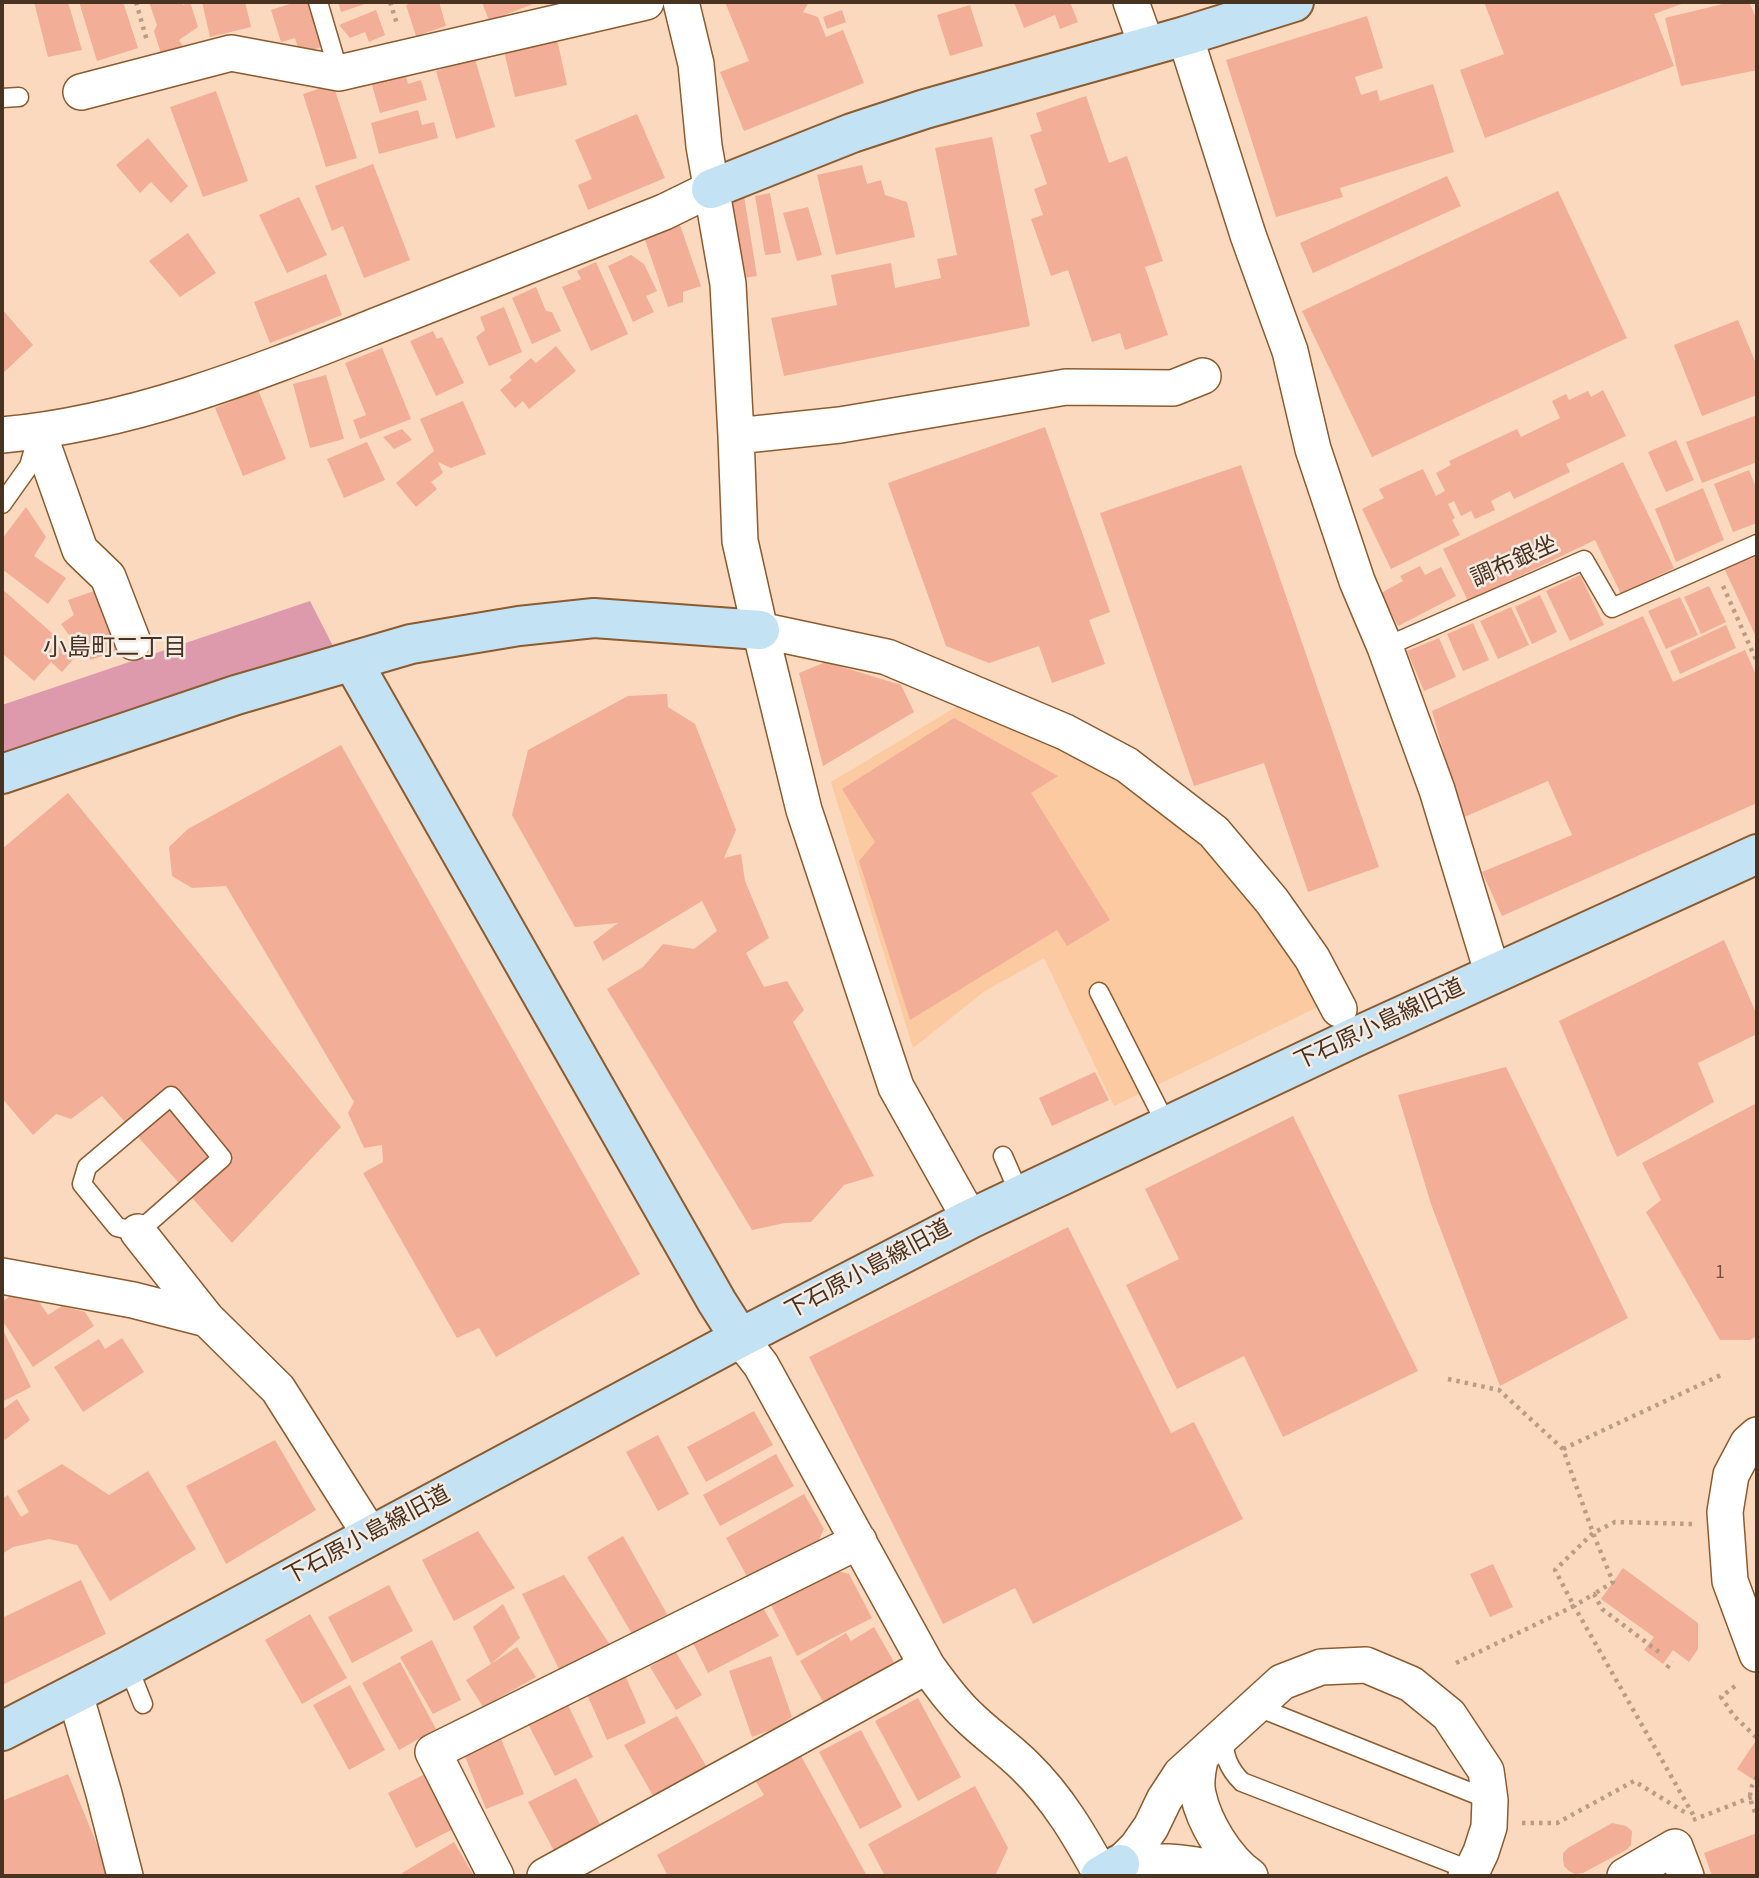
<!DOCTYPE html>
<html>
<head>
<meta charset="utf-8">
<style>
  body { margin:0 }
  #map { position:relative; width:1759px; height:1878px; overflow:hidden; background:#fbd9be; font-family:"Source Sans 3",sans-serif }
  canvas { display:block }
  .frame { position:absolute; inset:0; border:4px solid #483220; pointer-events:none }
</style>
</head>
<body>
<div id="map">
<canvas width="1759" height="1878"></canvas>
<div class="frame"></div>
</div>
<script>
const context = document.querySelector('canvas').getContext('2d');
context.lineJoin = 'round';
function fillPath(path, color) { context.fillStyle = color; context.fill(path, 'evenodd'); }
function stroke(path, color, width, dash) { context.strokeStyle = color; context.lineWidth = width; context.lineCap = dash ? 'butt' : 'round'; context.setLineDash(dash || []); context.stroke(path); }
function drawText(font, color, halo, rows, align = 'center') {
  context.font = font + ' "Source Sans 3","Noto Sans JP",sans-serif'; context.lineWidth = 5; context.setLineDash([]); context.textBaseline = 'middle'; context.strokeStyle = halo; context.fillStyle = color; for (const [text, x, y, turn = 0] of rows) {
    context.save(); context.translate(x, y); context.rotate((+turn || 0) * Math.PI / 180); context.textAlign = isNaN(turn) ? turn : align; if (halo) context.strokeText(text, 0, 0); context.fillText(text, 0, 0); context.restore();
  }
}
fillPath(new Path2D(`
  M961,704l94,41 62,35 44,31 46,40 90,106 27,47 -210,102 -70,-148 -59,33 -72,57 -82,-266z`), '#fccaa1');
fillPath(new Path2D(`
  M310,601l25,49 -333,107v-52z`), '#dd9aad');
fillPath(new Path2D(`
  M34,2h34l14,48 -34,7z
  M79,2h44l15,46 -41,13z
  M149,2h33l1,3 7,-3 8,25 -19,13 6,9 -23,8 -8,-26 3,-6z
  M202,2h43l6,25 -41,10z
  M296,2h13l15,44 -24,8 -5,-16 -14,4 -10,-32z
  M338,2h33l-30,10z
  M416,2h23l7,24 -30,10 -10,-31z
  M482,2h51v2l-44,17z
  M725,2h84l-6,10 15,5 8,20 17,-7 21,53 -120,48 -24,-59 29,-11z
  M1014,2h56l8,20 -18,7 -5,-14 -31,13z
  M1484,2h203l-33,12 20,52 -189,72 -25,-68 44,-16z
  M1731,2h18l8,18v50l-76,16 -16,-68z
  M970,5l13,41 -33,10 -13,-41z
  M376,10l9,25 -16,7 -4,-10 -15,6 -11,-13z
  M842,10l4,12 -19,7 -4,-12z
  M1367,16l16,52 -28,9 6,18 16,-5 3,11 53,-17 21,68 -114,36 3,9 -67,20 -50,-157z
  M555,30l12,55 -52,12 -13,-54z
  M475,59l20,68 -39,12 -20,-68z
  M404,68l4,16 13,-4 6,20 -47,13 -10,-35z
  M333,84l24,74 -31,9 -23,-73z
  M216,91l32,90 -45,16 -33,-90z
  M1086,96l23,67 18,-7 36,105 -18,6 23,68 -43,15 -5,-17 -28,9 -24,-72 -17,6 -20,-57 12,-4 -9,-26 13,-5 -17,-49 12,-4 -6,-18z
  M418,110l4,15 12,-3 4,16 -59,16 -8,-31z
  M637,114l28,64 -77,32 -10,-25 14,-6 -17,-39z
  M992,137l38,189 -246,50 -13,-58 66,-13 -6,-30 60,-12 4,25 46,-10 -4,-19 20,-4 -22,-107z
  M148,138l40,48 -17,17 -20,-21 -11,11 -24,-28z
  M373,164l37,96 -46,18 -21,-52 -11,5 -17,-45z
  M862,165l5,19 14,-4 4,15 22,7 8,35 -79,18 -19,-80z
  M1447,176l14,30 -148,67 -13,-30z
  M1558,191l69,147 -255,119 -70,-146z
  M770,193l11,60 -16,2 -10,-59z
  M744,196l13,80 -13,2 -14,-80z
  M299,197l28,58 -40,18 -28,-58z
  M808,207l14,48 -25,6 -14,-48z
  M679,222l22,64 -18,6v10l-15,5 -25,-73z
  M188,233l28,40 -36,24 -31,-36z
  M631,255l13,9 13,27 -11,5 8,16 -21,10 -25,-56z
  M596,262l32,72 -37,17 -29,-64 19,-8 -4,-8z
  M326,274l16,41 -72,28 -16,-41z
  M536,287l10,24 6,1 9,19 -29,13 -20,-46z
  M504,307l18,45 -33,14 -13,-29 9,-7 -5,-13z
  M2,309l31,36 -31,29z
  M1738,320l19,46v29l-55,21 -28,-71z
  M433,331l4,8 5,-2 22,46 -28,13 -26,-55z
  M556,346l20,25 -47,38 -6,-8 -8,7 -15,-18 12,-10 -3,-3 22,-19 5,5z
  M382,348l29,71 -51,20 -7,-19 13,-5 -21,-52z
  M326,375l18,64 -34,9 -17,-64z
  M258,390l28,69 -43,17 -28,-68z
  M1603,390l23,46 -60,28 4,8 -56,27 -4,-8 -19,10 4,9 -20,9 -4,-8 -10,5 -7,-15 -6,3 7,14 -3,2 8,15 -69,34 -29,-60 22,-11 -5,-9 44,-20 13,27 9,-5 -9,-18 15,-8 -2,-4 68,-32 4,8 39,-19 -8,-17 14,-7 3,6 19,-9 3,6z
  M463,401l23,53 -35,14 -13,-6 5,11 -12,9 6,7 -21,18 -20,-24 38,-32 -14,-32z
  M1757,415v47l-55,21 -16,-41z
  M1045,427l65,185 -21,8 16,44 -53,19 -13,-37 -50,17 -43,-17 -58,-163z
  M402,429l10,11 -18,9 -11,-12z
  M1676,440l18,40 -28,12 -18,-40z
  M367,442l18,38 -41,18 -17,-39z
  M1623,462l51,106 -53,26 -26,-54 -127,61 -25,-52z
  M1241,465l138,402 -71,25 -44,-129 -70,23 -94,-273z
  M1749,470l8,20v33l-24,9 -19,-48z
  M1703,488l21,52 -48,22 -21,-53z
  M26,507l20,30 -12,19 32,22 -18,26 -46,-35v-30z
  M1757,552v87l-33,-71z
  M1420,566l5,9 16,-8 15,29 -58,30 -17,-33 22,-12 -3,-5z
  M1580,575l24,50 -34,16 -24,-50z
  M1709,586l17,36 -25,12 -17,-37z
  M2,589l75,66 -15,17 -11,-10 -17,19 -32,-28z
  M100,589l21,61 -31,10 -7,-23 -14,-2 -8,-11 13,-9 -6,-15z
  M1540,595l17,37 -25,12 -17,-37z
  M1680,597l18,38 -32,14 -18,-38z
  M1511,607l18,38 -31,14 -18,-38z
  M1643,616l30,66 72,-32 12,27v126l-255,113 -20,-44 90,-37 -24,-54 -86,37 -30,-107z
  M1473,623l16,37 -26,11 -16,-37z
  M1726,625l10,23 -56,26 -10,-23z
  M1439,638l17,39 -32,14 -17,-40z
  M826,662l75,23 13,27 -91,54 -24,-93z
  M667,694l1,13 27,17 41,106 -12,28 17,-4 4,27 24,57 -23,15 18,34 23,-6 17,29 -11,12 81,154 -30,9 -33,37 -26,1 -33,7 -145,-241 36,-22 20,-23 31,5 23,-18 -15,-30 -99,60 -10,-19 25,-19 -43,4 -63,-112 16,-65 100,-54z
  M954,718l104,58 -27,17 79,127 -43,26 -10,-16 -147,90 -51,-159 16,-19 -33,-53z
  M341,745l299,529 -144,83 -17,-29 -22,10 -94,-165 20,-11 -1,-17 -18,3 -16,-35 6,-11 -128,-216 -34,2 -20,-12 -3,-29 19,-18z
  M68,793l273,334 -109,116 -130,-147 -31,23 -15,-5 -23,21 -31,-37v-249z
  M1724,940l33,75v19l-59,29 16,39 -97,55 -58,-136z
  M1506,1067l122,251 -128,68 -69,-182 -33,-109z
  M1095,1072l14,28 -57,26 -13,-28z
  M1757,1103v233l-7,4h-30l-74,-128 15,-12 -19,-37z
  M1293,1116l125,255 -135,66 -39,-81 -67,33 -51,-104 53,-26 -34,-70z
  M1068,1227l103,206 23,-11 49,97 -210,105 -18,-36 -72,36 -134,-267z
  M13,1294l26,8 9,13 14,-9 23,6 9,14 -61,41 -31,-47v-18z
  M2,1328l29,59 -29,15z
  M122,1338l22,34 -61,40 -29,-45 45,-28 6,10z
  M17,1399l13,21 -25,20 -3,-5v-25z
  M754,1411l19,34 -67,37 -19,-35z
  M658,1435l31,59 -31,17 -32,-59z
  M275,1440l41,70 -90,54 -40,-78z
  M776,1454l18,32 -74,40 -17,-31z
  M62,1464l47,31 39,-24 48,78 -86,52 -33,-56 -28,-6 -36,8 -11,7v-55l6,-4 13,22 8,-5 -12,-21z
  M804,1494l20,35 -6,13 -69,38 -23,-42z
  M478,1531l37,57 -61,33 -32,-61z
  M623,1536l44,78 -35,20 -45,-77z
  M1493,1564l20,43 -23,10 -20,-43z
  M827,1568l22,6 23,44 -75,38 -29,-57z
  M1623,1568l75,55v26l-9,13 -16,-12 -10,14 -19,-14 10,-13 -53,-38z
  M564,1575l48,73 -52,23 -38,-77z
  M81,1580l25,54 -104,51v-67z
  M389,1585l24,46 -61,32 -24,-46z
  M503,1604l17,34 -29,26 26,-17 19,30 -53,30 -17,-27 25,-16 -18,-37z
  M762,1606l17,30 -71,37 -17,-34z
  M310,1614l37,64 -45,26 -37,-64z
  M874,1627l20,35 -69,43 -25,-44 46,-28 5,8z
  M432,1640l29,60 -28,14 -33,-57z
  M675,1651l27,44 -26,15 -26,-43z
  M771,1656l21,61 -18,12 -22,8 -23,-66z
  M400,1662l36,67 -37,21 -37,-67z
  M625,1675l21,48 -39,17 -21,-48z
  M350,1685l35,65 -36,20 -36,-65z
  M918,1698l43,79 -43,24 -43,-80z
  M568,1705l25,52 -38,19 -27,-52z
  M677,1716l32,55 -53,30 -32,-56z
  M861,1730l41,77 -42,22 -41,-77z
  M501,1739l23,55 -38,15 -22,-55z
  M1757,1739v43l-20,-13z
  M801,1756l66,120h-199l-11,-21 107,-60 -9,-15z
  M68,1774l42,102h-108v-75z
  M425,1774l28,55 -37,19 -28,-55z
  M576,1778l25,48 -47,25 -26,-49z
  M975,1786l33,62 -13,28h-110l-17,-32z
  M1612,1823l14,3 6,5 -1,14 -5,5 -43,23 -8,1 -6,-3 -5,-5 -1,-7v-6l5,-5z
  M1757,1833v43h-45l-8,-23z
  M454,1842l20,34h-71l-1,-3z`), '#f2ae96');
const lane = new Path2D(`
  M318,2l21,71
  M2,98l17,-1
  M2,504l27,-38 7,-24
  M1385,647l199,-87 28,48 145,-64
  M1099,992l68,134
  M171,1096l51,62 -84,74 -21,-5 -35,-43 5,-17z
  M1003,1156l17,39
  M128,1666l15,38
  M1255,1706l235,94
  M1222,1736c3,20 5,31 20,46l230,89`);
const street = new Path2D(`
  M681,2l15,62 8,82 24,138 8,152 4,105 20,89 44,180 92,277 74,132
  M1131,2l16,45
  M1185,36l63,199 42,116 23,98 44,132 28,66 52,143 56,185
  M81,92l150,-39 108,20 307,-71
  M38,431l42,119 28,27 25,65
  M2,435c130,-12 250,-60 371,-108 97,-38 194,-77 291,-115l47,-23
  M736,436l104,-11 226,-38 107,1 30,-12
  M760,630l127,27 178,75 62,33 87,67 58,69 40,57 27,51
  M138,1232l69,87 71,70 93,147
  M2,1276l131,24 74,19
  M740,1338l21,27 166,301c13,18 25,35 41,50 18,18 39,32 57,50 33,32 55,70 77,110
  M1757,1435l-9,8 -17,32 -6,37 5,69 27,73
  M75,1694l29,100 21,82
  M1201,1756c-3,12 -6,25 -3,38 6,29 28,65 52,82
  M1120,1864l17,-17 14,-20 13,-27 17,-26 101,-92 39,-15 45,-2 45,19 38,31 37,56 4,29 -1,27 -8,25 -9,19 -6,5
  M1120,1864c43,-5 78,-2 119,12
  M496,1876l-63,-124 426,-211
  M545,1876l382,-210
  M1625,1876l50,-29 11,29`);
const secondary = new Path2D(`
  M711,189l141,-56 73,-24 260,-73 109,-34
  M352,661l365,641 23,36
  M2,774l234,-79 175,-51 108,-18 75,-8 166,12
  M2,1731l126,-65 612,-328 230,-119 381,-180 406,-185
  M1100,1876l20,-12`);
stroke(lane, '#8c5b2f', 21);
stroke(street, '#8c5b2f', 38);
stroke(secondary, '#8c5b2f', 42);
stroke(new Path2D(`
  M136,2l11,39
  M390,2l7,22
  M1723,586l34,76
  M1448,1379l51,11 64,59 30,84 20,49 -19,12
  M1563,1449l158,-74
  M1659,1652l-57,-43 -8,-15 -20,12 121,212
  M1456,1663l118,-57 -19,-36 38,-37 22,-11 77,2
  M1667,1668l5,-7
  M1735,1686l-14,11 13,19 23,22
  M1757,1777c-11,16 -7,23 0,40
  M1693,1820l64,-25
  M1522,1823h35l77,-42 52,32`), '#bb9d85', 4.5, [3.5, 5]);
stroke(lane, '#fff', 18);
stroke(street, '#fff', 35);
stroke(secondary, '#c3e2f4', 38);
drawText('19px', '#72513e', null, [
  ["1",1720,1274]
]);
drawText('23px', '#483220', '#f6ebe2', [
  ["調布銀坐",1515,563,-24],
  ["下石原小島線旧道",1380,1026,-25],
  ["下石原小島線旧道",869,1271,-28],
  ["下石原小島線旧道",368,1537,-28]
]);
drawText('24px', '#483220', '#f6ebe2', [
  ["小島町二丁目",115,650]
]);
</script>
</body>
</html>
